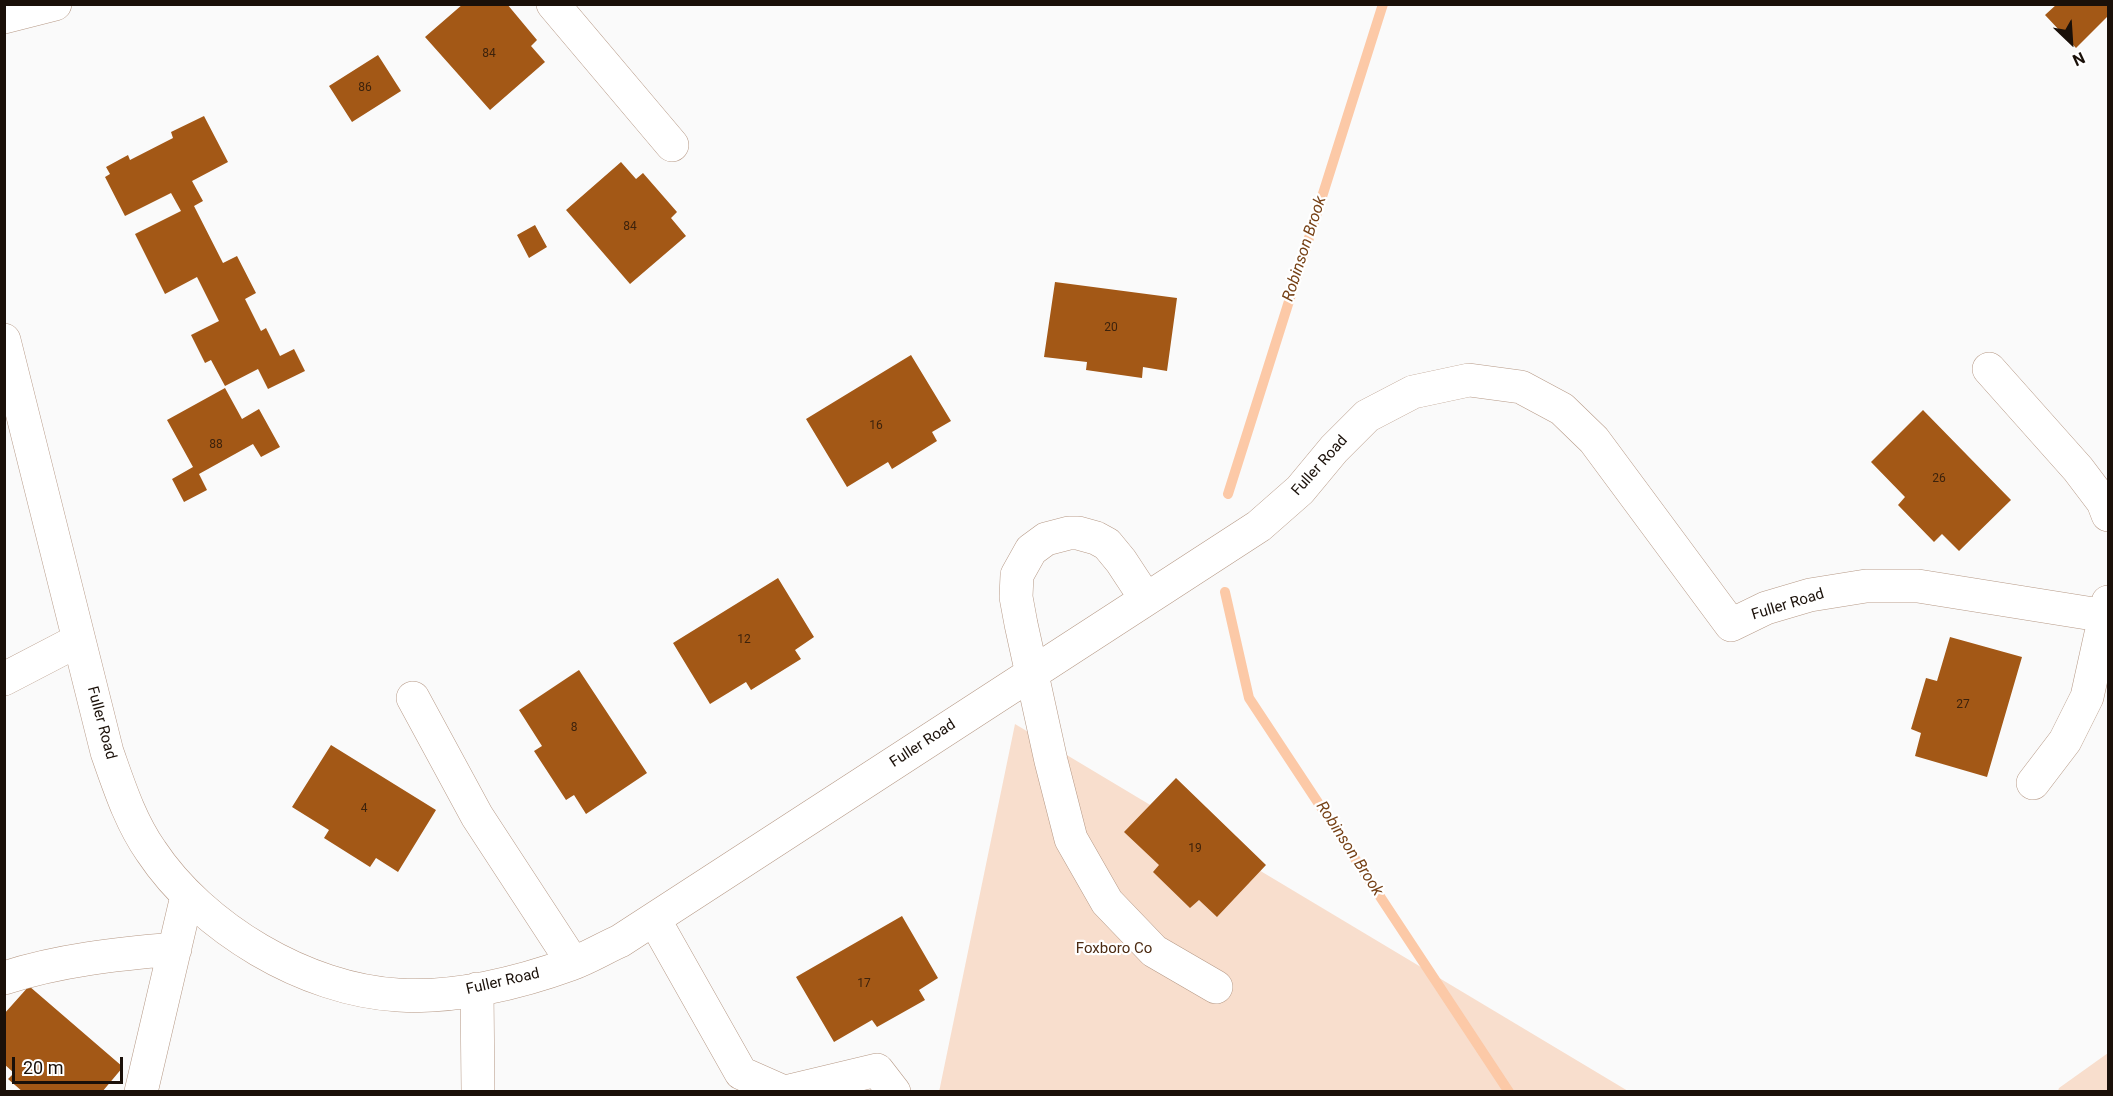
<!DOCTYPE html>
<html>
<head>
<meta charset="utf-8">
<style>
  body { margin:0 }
  #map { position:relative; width:2113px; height:1096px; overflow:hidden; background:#fafafa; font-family:Roboto,sans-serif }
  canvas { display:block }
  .frame { position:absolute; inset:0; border:6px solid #1a1009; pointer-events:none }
  .north { position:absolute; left:2041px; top:12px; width:60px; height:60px; -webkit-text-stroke:4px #fff; paint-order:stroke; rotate:155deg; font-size:16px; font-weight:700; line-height:24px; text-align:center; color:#1a1009 }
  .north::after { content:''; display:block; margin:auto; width:21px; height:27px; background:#1a1009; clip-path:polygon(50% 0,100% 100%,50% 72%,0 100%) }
  .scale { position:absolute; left:12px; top:1057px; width:111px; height:27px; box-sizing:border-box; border:3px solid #1a1009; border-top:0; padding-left:8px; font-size:18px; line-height:21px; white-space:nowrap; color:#1a1009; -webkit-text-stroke:4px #fff; paint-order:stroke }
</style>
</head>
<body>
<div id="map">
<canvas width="2113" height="1096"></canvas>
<div class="frame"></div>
<div class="north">N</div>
<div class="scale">20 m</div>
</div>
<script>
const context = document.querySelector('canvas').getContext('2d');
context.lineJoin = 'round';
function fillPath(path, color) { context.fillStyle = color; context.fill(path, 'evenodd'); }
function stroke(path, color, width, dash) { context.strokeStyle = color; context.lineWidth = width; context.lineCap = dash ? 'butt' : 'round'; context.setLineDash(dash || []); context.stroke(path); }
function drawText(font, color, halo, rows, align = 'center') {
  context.font = font + ' Roboto,sans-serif'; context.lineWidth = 4.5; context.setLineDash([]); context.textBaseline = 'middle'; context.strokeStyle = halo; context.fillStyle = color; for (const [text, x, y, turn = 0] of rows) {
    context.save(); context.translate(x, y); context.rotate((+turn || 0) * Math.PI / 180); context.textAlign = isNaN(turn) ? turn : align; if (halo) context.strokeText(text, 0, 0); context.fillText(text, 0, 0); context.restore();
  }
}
fillPath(new Path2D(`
  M1015,724l613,367 -689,1z
  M2108,1053v38h-50l1,-3z`), '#f8decd');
stroke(new Path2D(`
  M1228,494l155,-490
  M1225,592l24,106 260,394`), '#fcc9a7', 10);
fillPath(new Path2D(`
  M463,4h44l30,36 -6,6 14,16 -55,48 -65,-73z
  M2057,4h51v12l-32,32 -31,-33z
  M378,55l23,36 -49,31 -23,-36z
  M204,116l24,46 -36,19 11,20 -9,5 29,57 14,-7 19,37 -11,6 16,32 5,-3 14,28 14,-7 11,22 -37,18 -10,-20 -33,17 -14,-26 -6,3 -14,-28 28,-14 -22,-44 -32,17 -30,-60 46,-23 -10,-18 -46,23 -20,-39 5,-3 -4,-7 22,-12 2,5 43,-22 -2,-6z
  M621,162l15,17 7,-6 34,39 -6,6 15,18 -56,48 -64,-74z
  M535,225l12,22 -18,11 -12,-23z
  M1055,282l122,16 -10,73 -24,-4 -1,11 -56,-8 1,-8 -43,-5z
  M911,355l40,66 -19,11 5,9 -45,28 -4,-7 -41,25 -41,-68z
  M225,388l17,31 17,-10 21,38 -19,10 -8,-13 -54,30 8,16 -23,12 -12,-23 21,-12 -26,-47z
  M1923,410l88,90 -52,51 -17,-17 -8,8 -36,-37 7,-8 -34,-35z
  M778,578l36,59 -19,13 6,9 -50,31 -5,-8 -36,22 -37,-61z
  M1950,637l72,20 -35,120 -72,-21 6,-23 -10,-4 15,-51 11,3z
  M579,670l68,103 -61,41 -12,-19 -8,5 -32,-49 8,-5 -23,-36z
  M331,745l105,65 -38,62 -22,-14 -6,9 -46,-29 5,-8 -37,-23z
  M1176,778l90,87 -49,52 -18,-17 -9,8 -37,-36 6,-7 -35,-33z
  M902,916l36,62 -19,12 6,10 -48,27 -5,-7 -38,22 -38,-65z
  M29,986l94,81 -21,25h-79l-15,-13 6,-6 -10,-9v-50z`), '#a35816');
const minor = new Path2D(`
  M553,4l119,141
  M4,340l103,412c12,34 23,69 44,99 51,77 155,139 247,144 55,4 121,-12 173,-31 17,-6 33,-16 49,-23l639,-415 41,-36 34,-41 33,-33 46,-24 56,-12 52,7 41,22 32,31 137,185 35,-17 44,-13 56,-9h52l188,30
  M1989,369l89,100 25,33 5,13
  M1146,599l-25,-38 -14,-17 -11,-6 -18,-5h-9l-23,6 -15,11 -14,25 -1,22 5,27 30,137 20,78 36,63 47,49 62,36
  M4,679l75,-39
  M413,698l64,118 96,147
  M2033,783l32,-42 22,-44 21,-95
  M654,919l87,154 43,19
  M4,978c56,-18 113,-24 171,-29
  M477,989l1,103
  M141,1092l46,-196
  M785,1092l92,-22 17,22`);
const major = new Path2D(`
  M4,17l51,-13`);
stroke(minor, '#b69986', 34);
stroke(major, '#b69986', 34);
stroke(minor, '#fff', 33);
stroke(major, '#fff', 33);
drawText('12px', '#3c220c', null, [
  ["84",489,54],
  ["86",365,88],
  ["84",630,227],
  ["20",1111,328],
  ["16",876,426],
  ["88",216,445],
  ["26",1939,479],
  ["12",744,640],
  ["27",1963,705],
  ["8",574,728],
  ["4",364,809],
  ["19",1195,849],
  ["17",864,984]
]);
drawText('15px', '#1a1009', '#fff', [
  ["Fuller Road",1320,466,-48],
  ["Fuller Road",1788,605,-17],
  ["Fuller Road",101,723,75],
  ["Fuller Road",923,744,-33],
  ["Fuller Road",503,982,-13]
]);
drawText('15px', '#4c2b12', '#fff', [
  ["Foxboro Co",1114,949]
]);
drawText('italic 16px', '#764116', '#fff', [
  ["Robinson Brook",1305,249,-72],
  ["Robinson Brook",1349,849,57]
]);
</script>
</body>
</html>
